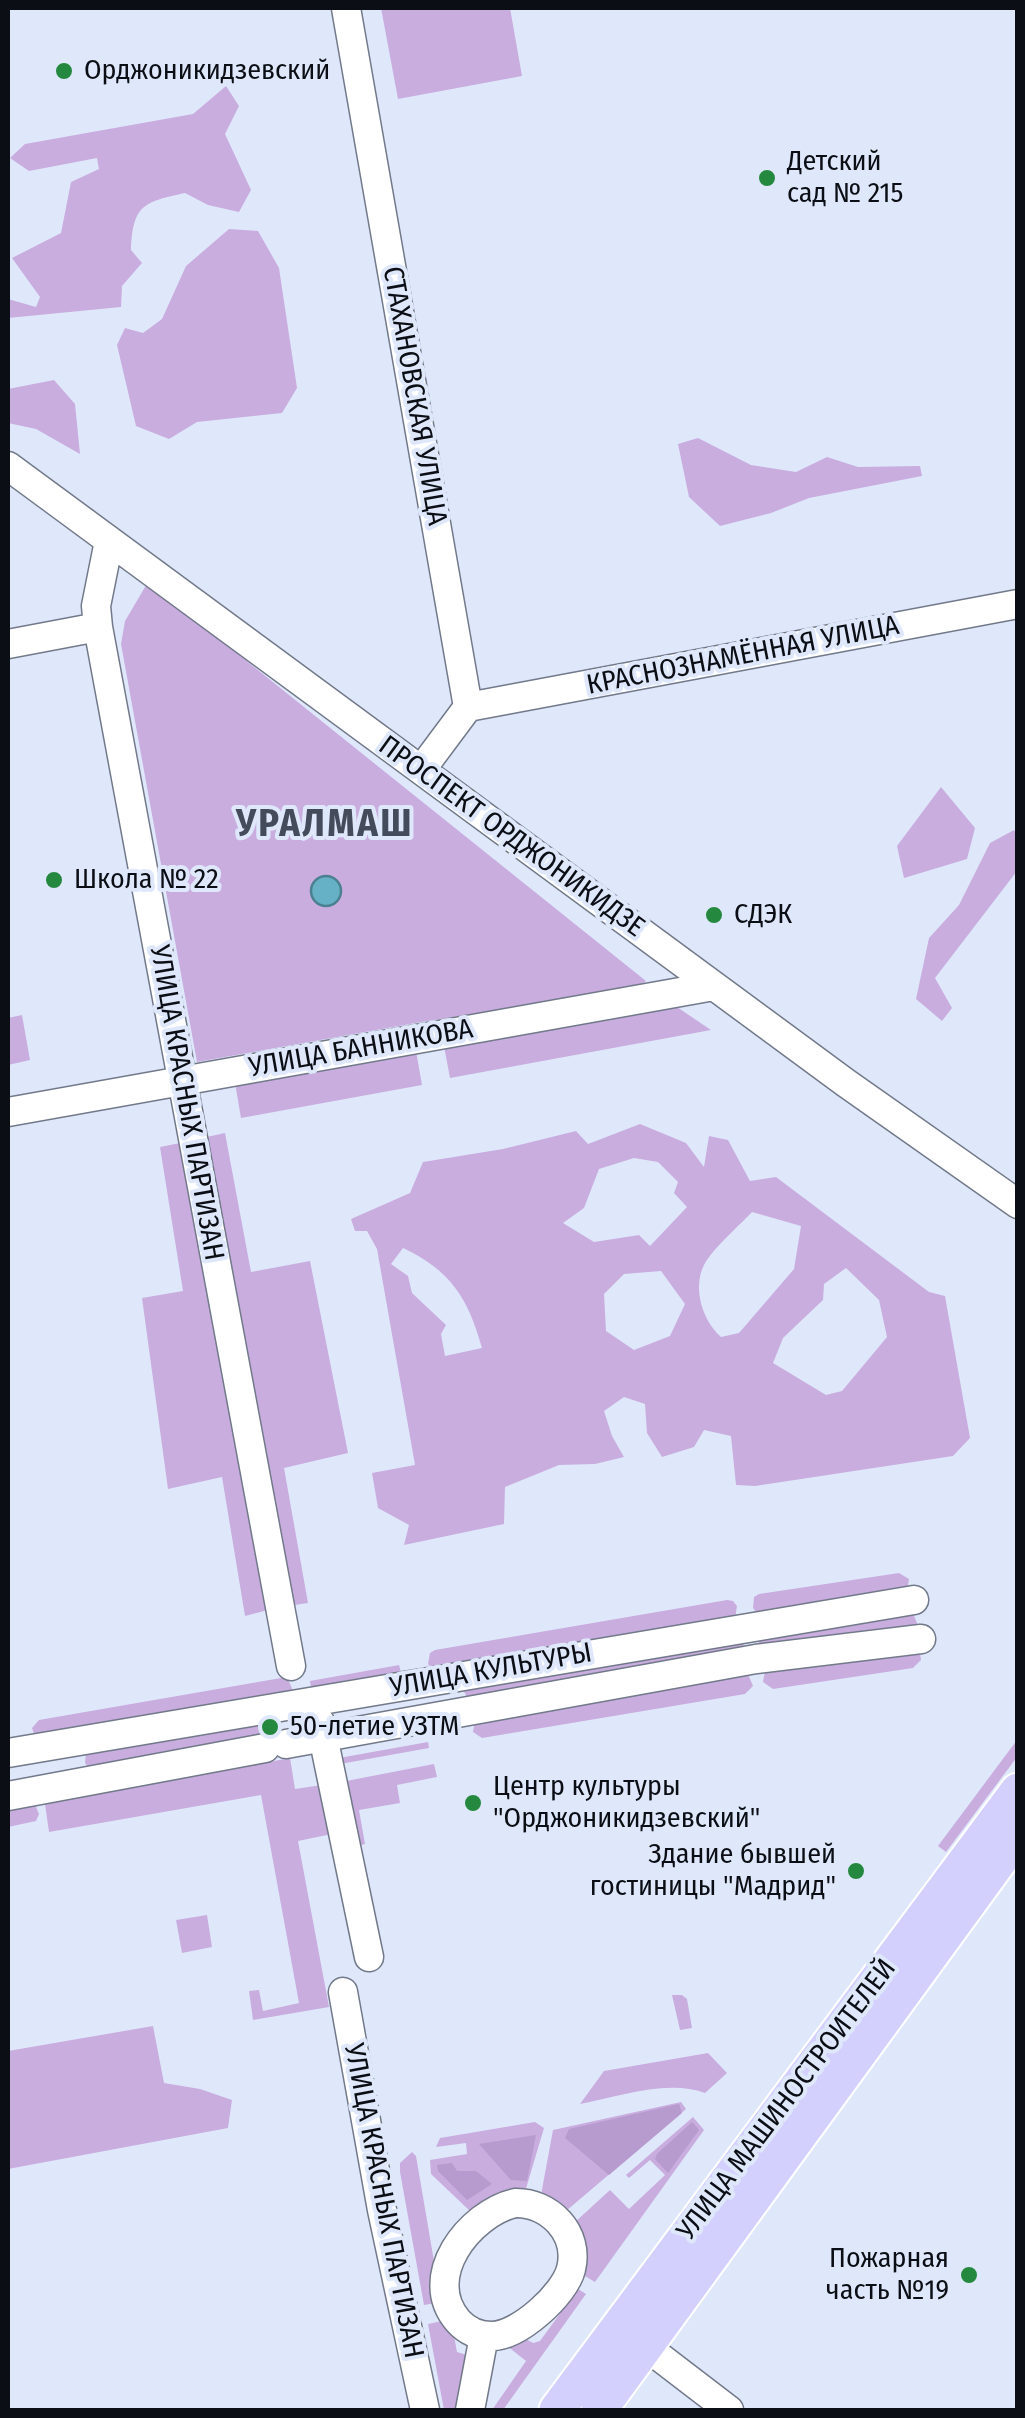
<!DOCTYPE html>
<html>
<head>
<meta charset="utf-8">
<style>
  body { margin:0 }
  #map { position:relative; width:1025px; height:2418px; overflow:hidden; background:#dfe8fb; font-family:"Fira Sans Condensed",sans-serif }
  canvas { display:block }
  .frame { position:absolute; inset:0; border:10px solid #0b0e14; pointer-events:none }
</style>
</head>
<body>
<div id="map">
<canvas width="1025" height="2418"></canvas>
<div class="frame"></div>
</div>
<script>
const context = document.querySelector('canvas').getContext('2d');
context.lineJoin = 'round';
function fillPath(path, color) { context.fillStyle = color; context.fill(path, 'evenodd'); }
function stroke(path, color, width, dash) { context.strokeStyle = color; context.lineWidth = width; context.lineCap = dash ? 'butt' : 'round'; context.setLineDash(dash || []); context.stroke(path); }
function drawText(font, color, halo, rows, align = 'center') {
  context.font = font + ' "Fira Sans Condensed",sans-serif'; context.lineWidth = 8; context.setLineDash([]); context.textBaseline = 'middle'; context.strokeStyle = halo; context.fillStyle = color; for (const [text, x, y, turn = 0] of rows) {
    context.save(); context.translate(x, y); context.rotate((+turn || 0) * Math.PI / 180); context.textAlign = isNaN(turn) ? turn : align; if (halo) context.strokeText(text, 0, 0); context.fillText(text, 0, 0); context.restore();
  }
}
fillPath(new Path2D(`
  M381,8h129l12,68 -124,23z
  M226,86l13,20 -14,28 26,56 -12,22 -31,-7 -23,-12c-42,9 -52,12 -54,57l11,13 -20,23 -1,21 -113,11v-19l28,8 4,-10 -28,-39 49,-25 10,-51 28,-13 -2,-11 -68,13 -19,-13 15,-14 168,-30z
  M229,229l29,2 21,37 18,120 -15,25 -85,9 -28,17 -33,-13 -19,-81 8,-17 18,5 19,-14 24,-53z
  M54,380l21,24 5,50 -44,-25 -28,-6v-34z
  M698,438l53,27 45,7 31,-15 31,10 62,-1 2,10 -113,22 -38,15 -51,13 -31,-29 -11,-53z
  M148,582l498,399 -8,7 -217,34 -224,40 -76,-418 4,-23z
  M941,787l34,41 -8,31 -63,19 -7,-32z
  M1014,830l3,5v36l-82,107 17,30 -10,13 -26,-22 13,-61 30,-33 31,-62z
  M674,1005l37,25 -261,48 -6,-32z
  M22,1015l8,45 -22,5v-47z
  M416,1051l6,34 -181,33 -6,-35z
  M640,1124l46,19 18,24 5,-31 19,4 22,41 26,-4 153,115 16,4 25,142 -17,18 -198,30 -19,-1 -5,-49 -27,-6 -10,17 -32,10 -15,-24 -2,-29 -21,-7 -20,14 8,25 12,21 -29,7 -36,1 -54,22 -1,37 -100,21 5,-20 -31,-17 -6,-35 43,-8 -38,-216 -10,-18h-12l-4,-12 59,-26 13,-31 80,-13 73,-18 12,13zM634,1158l24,4 20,20 -4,11 13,14 -37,39 -11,-11 -45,7 -31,-19 21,-15 15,-39zM752,1212l49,14 -7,43 -55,64 -18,4c-18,-16 -29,-48 -17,-72 9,-17 35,-39 48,-53zM403,1248c48,23 65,50 79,100l-37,8 -4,-22 5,-9 -34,-32 -4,-17 -17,-12zM846,1268l33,32 8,37 -45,54 -16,4 -53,-32 10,-25 40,-38 1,-16zM661,1271l24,33 -15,32 -36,14 -28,-19 -2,-37 20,-20z
  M225,1133l26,139 59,-11 38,192 -64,15 24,135 -20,3 -86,-468z
  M180,1143l88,467 -23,6 -23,-139 -54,12 -26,-191 41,-7 -23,-144z
  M899,1573l10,6 -2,13 -150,21 -4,-5 1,-11 5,-3z
  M727,1600l6,1 4,5 -2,13 -303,50 -4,-5 2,-11 5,-3z
  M912,1611l5,12 -3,6 -155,16 -1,-6z
  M743,1643l1,7 -276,50 -5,-11z
  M920,1653l1,7 -8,8 -140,21 -10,-7 2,-11z
  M399,1665l2,7 -90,16 -1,-7z
  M748,1674l5,12 -8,8 -263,44 -9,-6 2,-12z
  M281,1678l7,1 5,12 -257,48 -4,-11 7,-8z
  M260,1722l5,13 -3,5 -173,28 -4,-5 1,-11z
  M1017,1740v17l-71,95 -8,-6z
  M428,1742l1,6 -89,16 -1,-6z
  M290,1758l5,31 27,-4 10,49 -34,7 31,166 -76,13 -4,-29 10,-1 4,21 36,-8 -38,-208 -212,37 -4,-28z
  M434,1764l3,13 -40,8 3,18 -41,7 6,34 -12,3 -12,-65z
  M34,1802l5,12 -3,7 -28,6v-22z
  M207,1915l5,32 -30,6 -6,-33z
  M672,1995h10l5,4 5,29 -12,2z
  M153,2026l11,57 36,6 32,11 -4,28 -220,41v-118z
  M708,2053l19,20 -22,20c-38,-14 -87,4 -125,11l24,-33z
  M681,2102l5,7 -120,102 -25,-16 12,-65z
  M693,2117l11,13 -109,152 -12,-7 -9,-52 36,-33 19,19 36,-34 -15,-15 -21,18 -3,-3z
  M535,2122l9,6 -19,64 -54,20 -40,-38 -1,-14 37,-6 -1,-11 -30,4 4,-9z
  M412,2152l4,4 25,146 -17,3 -24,-133v-9z
  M578,2289l8,5 -83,116h-11l34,-49 -19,-15 10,-12 16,9 7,-2z
  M451,2319l6,33 19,6 -11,52h-21l-16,-86z`), '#c9addf');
fillPath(new Path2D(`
  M679,2104l3,9 -73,62 -44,-37 4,-9z
  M692,2122l7,8 -31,43 -13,-14 2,-5z
  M536,2135l-9,46 -16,-1 -32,-36z
  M452,2163l5,8h19l16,13 -25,16 -29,-29 -1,-6z`), '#b79ace');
const water = new Path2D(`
  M311 891a15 15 0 1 1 30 0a15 15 0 1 1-30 0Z`);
fillPath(water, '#66b1c5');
stroke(water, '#4b8090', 2.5);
const minor = new Path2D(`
  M346,8l122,699 -47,63
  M8,466l838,617 172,121
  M109,541l-13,65 2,21 193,1039
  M8,644l90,-17
  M468,707l550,-103
  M8,1112l706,-126
  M320,1722l49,235
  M286,1744l470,-85 165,-20
  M8,1753l906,-153
  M8,1796l257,-48
  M343,1992l39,218 43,200
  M515,2203c34,-1 65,30 56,66 -6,25 -52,67 -79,67 -14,0 -25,-5 -34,-15 -38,-44 11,-107 57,-118z
  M631,2335l98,75
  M470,2410l14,-74`);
const major = new Path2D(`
  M557,2410l461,-619
  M599,2410l419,-575`);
stroke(minor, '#727a8a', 31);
stroke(major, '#fff', 39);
stroke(minor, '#fff', 28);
stroke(major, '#d3d0fe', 35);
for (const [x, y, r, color] of [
  [64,71,10,"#24893e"],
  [767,178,10,"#24893e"],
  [54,880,10,"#24893e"],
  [714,915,10,"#24893e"],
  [270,1727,10,"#24893e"],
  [473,1803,10,"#24893e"],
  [856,1871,10,"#24893e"],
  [969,2275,10,"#24893e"]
]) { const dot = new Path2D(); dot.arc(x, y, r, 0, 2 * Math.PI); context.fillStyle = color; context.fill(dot); stroke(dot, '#dfe8fb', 4); }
drawText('28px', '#0b0e14', '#dfe8fb', [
  ["Орджоникидзевский",84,71],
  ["Детский",787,162],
  ["сад № 215",787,194],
  ["Школа № 22",74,880],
  ["СДЭК",734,915],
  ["50-летие УЗТМ",290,1727],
  ["Центр культуры",493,1787],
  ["\"Орджоникидзевский\"",493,1819],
  ["Здание бывшей",836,1855,"right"],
  ["гостиницы \"Мадрид\"",836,1887,"right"],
  ["Пожарная",949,2259,"right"],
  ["часть №19",949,2291,"right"]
], 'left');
drawText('28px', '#0b0e14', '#dfe8fb', [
  ["СТАХАНОВСКАЯ УЛИЦА",414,396,80],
  ["КРАСНОЗНАМЁННАЯ УЛИЦА",743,656,-11],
  ["ПРОСПЕКТ ОРДЖОНИКИДЗЕ",511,837,36],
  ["УЛИЦА БАННИКОВА",361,1049,-10],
  ["УЛИЦА КРАСНЫХ ПАРТИЗАН",186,1103,80],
  ["УЛИЦА КУЛЬТУРЫ",491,1671,-10],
  ["УЛИЦА МАШИНОСТРОИТЕЛЕЙ",787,2100,-53],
  ["УЛИЦА КРАСНЫХ ПАРТИЗАН",383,2201,79]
]);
context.letterSpacing = '2.5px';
drawText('bold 38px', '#444b5a', '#dfe8fb', [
  ["УРАЛМАШ",325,825]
]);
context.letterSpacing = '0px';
</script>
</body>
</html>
